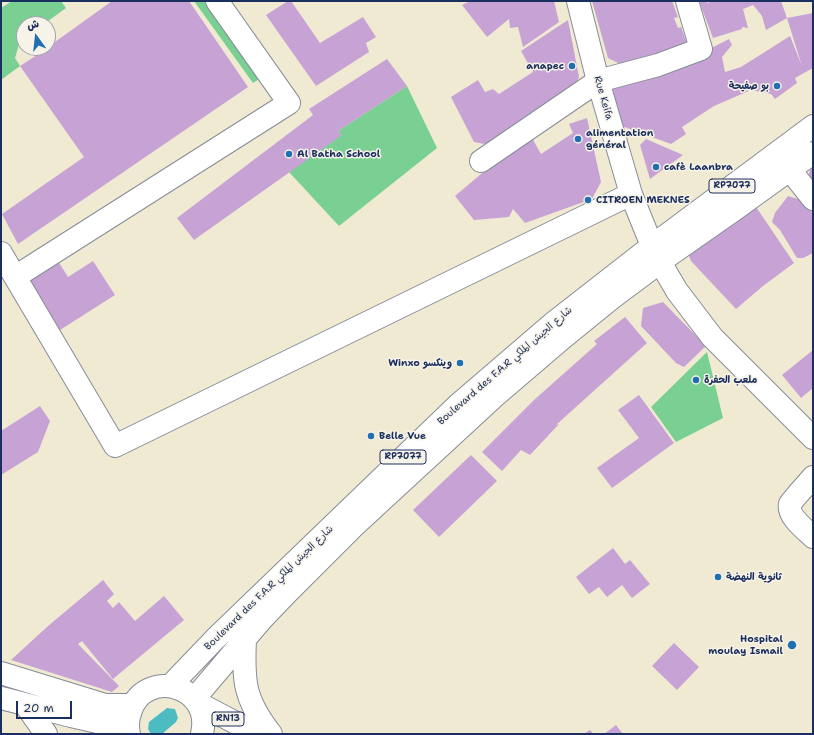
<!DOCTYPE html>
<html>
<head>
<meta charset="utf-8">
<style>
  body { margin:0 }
  #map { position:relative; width:814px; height:735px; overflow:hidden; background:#f1ead3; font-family:"Shantell Sans","Playpen Sans Arabic",sans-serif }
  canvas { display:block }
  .frame { position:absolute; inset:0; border:2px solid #1b2f5e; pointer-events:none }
  .north { position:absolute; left:16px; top:16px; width:40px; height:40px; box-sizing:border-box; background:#f7f3e8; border:1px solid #9fa5b1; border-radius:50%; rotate:345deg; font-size:11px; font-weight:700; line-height:16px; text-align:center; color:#1b2f5e }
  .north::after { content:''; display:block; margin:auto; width:14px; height:18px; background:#1f6fb2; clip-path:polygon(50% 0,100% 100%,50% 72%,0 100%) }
  .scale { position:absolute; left:16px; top:701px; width:56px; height:18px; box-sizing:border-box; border:2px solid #1b2f5e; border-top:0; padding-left:5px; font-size:12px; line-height:14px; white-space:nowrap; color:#1b2f5e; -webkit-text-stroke:3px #f7f3e8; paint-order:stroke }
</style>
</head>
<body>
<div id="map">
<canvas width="814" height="735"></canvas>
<div class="frame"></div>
<div class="north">ش</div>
<div class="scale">20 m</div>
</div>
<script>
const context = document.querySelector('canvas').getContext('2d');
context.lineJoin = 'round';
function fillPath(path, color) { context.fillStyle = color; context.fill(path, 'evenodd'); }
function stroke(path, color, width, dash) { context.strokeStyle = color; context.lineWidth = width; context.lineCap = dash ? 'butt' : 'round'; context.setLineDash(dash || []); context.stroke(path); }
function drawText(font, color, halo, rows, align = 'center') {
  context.font = font + ' "Shantell Sans","Playpen Sans Arabic",sans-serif'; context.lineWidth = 3; context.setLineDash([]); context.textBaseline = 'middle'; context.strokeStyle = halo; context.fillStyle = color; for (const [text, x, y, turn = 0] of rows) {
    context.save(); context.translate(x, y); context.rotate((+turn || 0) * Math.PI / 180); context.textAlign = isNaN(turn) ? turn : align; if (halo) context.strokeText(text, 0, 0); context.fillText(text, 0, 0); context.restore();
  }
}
fillPath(new Path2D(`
  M12,1h49l5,7 -22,16h-20v14l-4,3 -5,17 5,8 -19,14v-72z
  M194,1h13l54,77 -8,5z
  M407,86l30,62 -98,78 -50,-54 52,-37 -3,-4z
  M707,352l16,66 -47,24 -25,-35z`), '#7acf92');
fillPath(new Path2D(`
  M167,708l8,1 3,9 -2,4 -14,12h-11l-3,-5 1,-7z`), '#4dbbc2');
fillPath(new Path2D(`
  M112,1h77l59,86 -230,157 -16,-30 82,-57 -64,-91 28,-18v-1z
  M288,1h3l29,42 43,-26 13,20 -10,6 3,9 -53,34 -50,-71z
  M470,1h84l5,21 -36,25 -5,-20 -8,1 -1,-9 -22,18 -25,-32z
  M592,1h80l6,16 -4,1 4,10 3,-1 7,19 -64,20 -16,-8z
  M699,1h8v2l7,-2h67l6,17 26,-5v55l-18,10 2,5 -22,16 -4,-5 -20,-4 -37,16 -32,21 4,7 -15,10 -55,-20 -12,-39 86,-26 39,-20 3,6 -10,12 3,15 16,-5 49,-31 12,30 -15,-48 -21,12 -4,-14 -9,-11 -10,4 5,19 -6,-1v2l-29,9z
  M568,20l11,57 -5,13 -84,55 -16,-3 -23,-45 27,-17 7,12 8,-3 6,5 34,-22 -12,-21z
  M387,59l20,27 -69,45 4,4 -148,105 -17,-22 136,-103 -4,-6z
  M587,118l14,64 -9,17 -67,24 -12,-14 -4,8 -35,3 -19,-24 26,-22 51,-36 9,16 32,-21 -4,-9z
  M646,139l37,16 -33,24 -10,-34z
  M813,162v20l-5,-6z
  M788,196l13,4 12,13v40l-10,5h-6l-17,-28 -8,-8 3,-9z
  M754,204l40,59 -31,23 -27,23 -45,-48 -4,-10z
  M56,258l12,19 25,-16 22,34 -55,35 -34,-53z
  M663,302l43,44 -22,21 -8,-4 -35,-37 2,-18z
  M625,317l22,26 -91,82 3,-1 -29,31 -9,-5 -19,21 -20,-19 52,-52 63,-56 -3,-3z
  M813,350v38l-12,10 -19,-23z
  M639,395l35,48 -62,45 -15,-20 42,-30 -21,-28z
  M40,406l10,15 -12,31 -37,23v-44z
  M471,455l26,26 -58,56 -26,-27z
  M613,548l12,16 5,-4 20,24 -18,14 -10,-13 -15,12 -8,-10 -10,7 -13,-17z
  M103,580l11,14 -7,7 6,7 6,-6 16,19 29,-25 20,24 -71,59 -31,-38 -4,3 41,42 -7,6 -101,-32 37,-34z
  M674,643l25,24 -22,23 -25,-24z
  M616,725l7,9h-19z
  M590,730l3,4h-9z`), '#c6a3d4');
const minor = new Path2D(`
  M578,1l20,80 33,113 21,52
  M481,161l117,-80 60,-16 43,-16 -14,-48
  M790,170l23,29
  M1,253l114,193 516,-252
  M660,262l17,29 35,46 101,101
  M15,277l274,-174 -72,-102
  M813,477c-5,6 -20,22 -23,27 -3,12 16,26 23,33`);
const major = new Path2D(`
  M245,639c-2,43 -1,60 26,95
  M1,673l104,32h27
  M170,686l45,-47 245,-236 92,-79 100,-78 161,-120
  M1,698l70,18 57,13
  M194,699l68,-80 24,-25 68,-68 141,-130 69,-59 48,-39 59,-44 63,-44 79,-57
  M198,703l59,31
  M25,704l21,30
  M129,734c-2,-8 -1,-16 2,-24 15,-42 82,-25 71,24`);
stroke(minor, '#868c98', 24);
stroke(major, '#868c98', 24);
stroke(minor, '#fff', 22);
stroke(major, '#fff', 22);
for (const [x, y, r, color] of [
  [572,66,4,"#1f6fb2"],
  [777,86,4,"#1f6fb2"],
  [578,139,4,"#1f6fb2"],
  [289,154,4,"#1f6fb2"],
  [656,167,4,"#1f6fb2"],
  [588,200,4,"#1f6fb2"],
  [460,363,4,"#1f6fb2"],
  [696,380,4,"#1f6fb2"],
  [371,436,4,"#1f6fb2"],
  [718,577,4,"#1f6fb2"],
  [792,645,5,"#1f6fb2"]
]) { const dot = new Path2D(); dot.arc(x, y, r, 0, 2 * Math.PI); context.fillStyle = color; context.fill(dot); stroke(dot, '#f7f3e8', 1.5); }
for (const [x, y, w] of [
  [732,186,46],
  [403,457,46],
  [228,719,32]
]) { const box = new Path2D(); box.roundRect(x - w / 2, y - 7, w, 14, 3); context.fillStyle = '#f7f3e8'; context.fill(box); stroke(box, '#1b2f5e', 1); }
drawText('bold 9px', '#1b2f5e', null, [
  ["RP7077",732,186],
  ["RP7077",403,457],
  ["RN13",228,719]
]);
drawText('bold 10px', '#1b2f5e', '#f7f3e8', [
  ["anapec",564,66,"right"],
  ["بو صفيحة",769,86,"right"],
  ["alimentation",586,133],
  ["général",586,145],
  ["Al Batha School",297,154],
  ["cafè Laanbra",664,167],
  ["CITROEN MEKNES",596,200],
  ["Winxo وينكسو",452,363,"right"],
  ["ملعب الحفرة",704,380],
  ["Belle Vue",379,436],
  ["ثانوية النهضة",726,577],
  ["Hospital",783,639,"right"],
  ["moulay Ismail",783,651,"right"]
], 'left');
drawText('10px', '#1b2f5e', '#f7f3e8', [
  ["Rue Keifa",603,98,74],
  ["Boulevard des F.A.R شارع الجيش الملكي",505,366,-41],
  ["Boulevard des F.A.R شارع الجيش الملكي",269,588,-44]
]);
</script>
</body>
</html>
